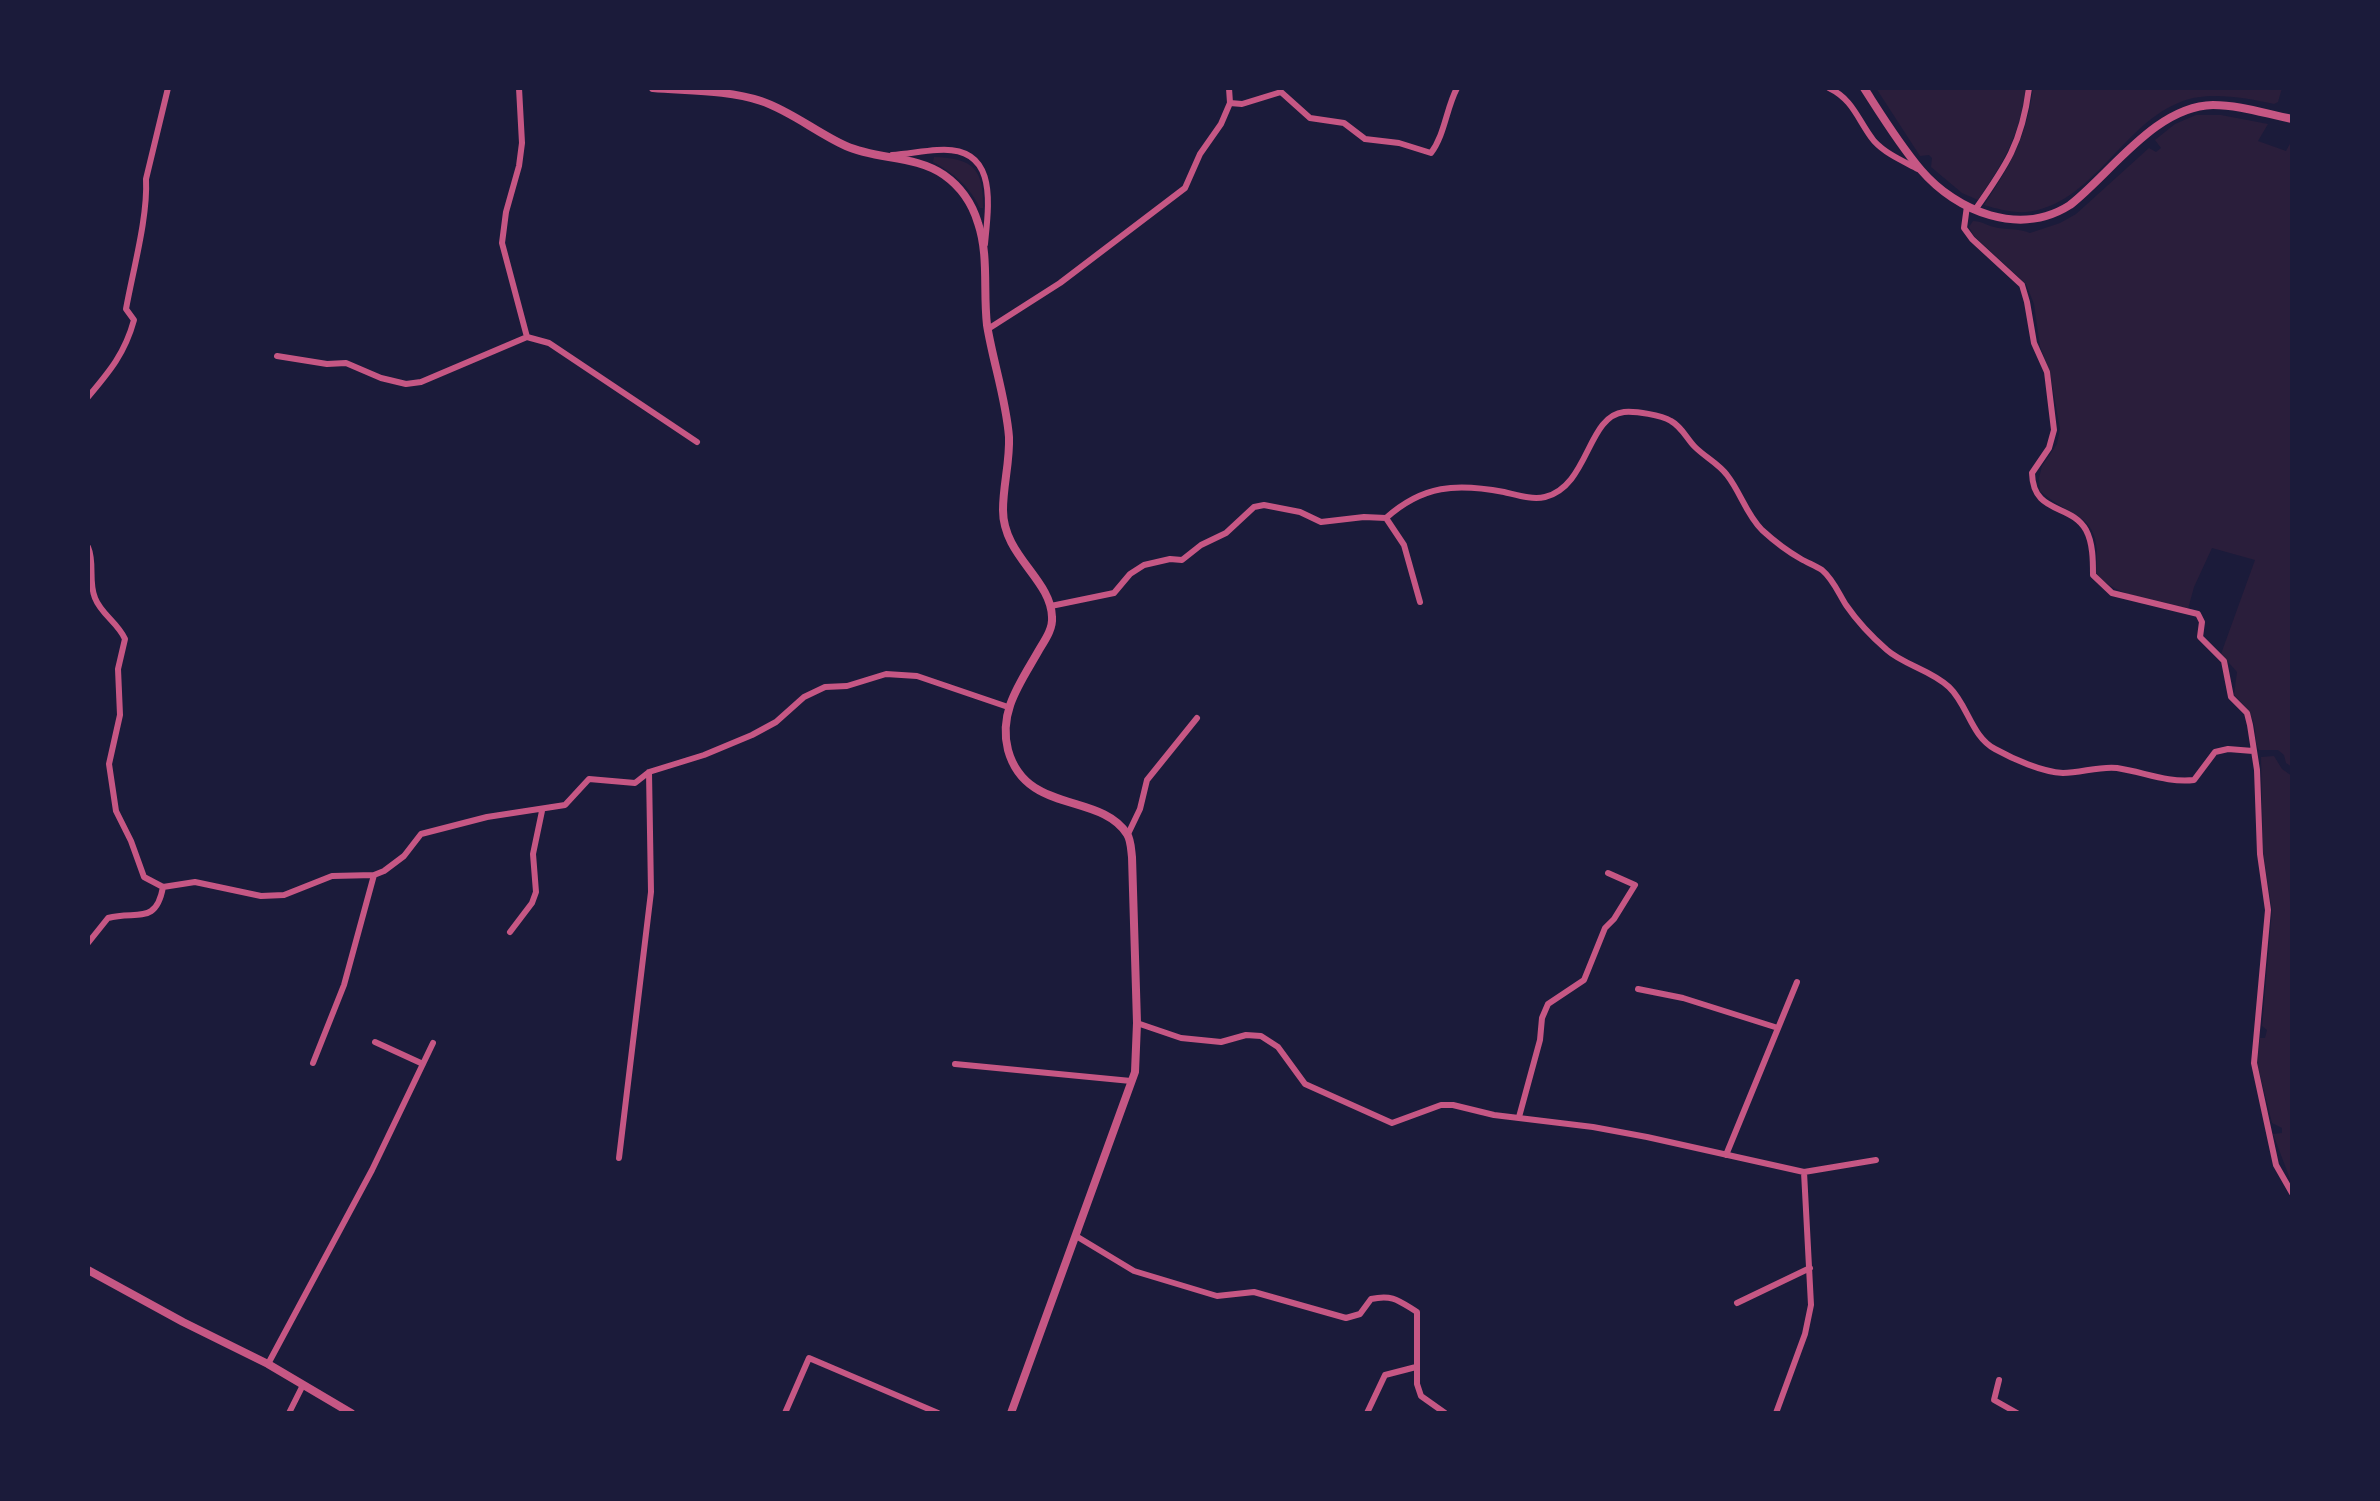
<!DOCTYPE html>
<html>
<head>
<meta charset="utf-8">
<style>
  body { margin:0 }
  #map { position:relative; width:2380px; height:1501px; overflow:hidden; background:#1b1b3a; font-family:"Fira Sans Condensed",sans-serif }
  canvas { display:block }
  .frame { position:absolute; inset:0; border:90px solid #1b1b3a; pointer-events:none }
</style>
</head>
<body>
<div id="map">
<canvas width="2380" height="1501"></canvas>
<div class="frame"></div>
</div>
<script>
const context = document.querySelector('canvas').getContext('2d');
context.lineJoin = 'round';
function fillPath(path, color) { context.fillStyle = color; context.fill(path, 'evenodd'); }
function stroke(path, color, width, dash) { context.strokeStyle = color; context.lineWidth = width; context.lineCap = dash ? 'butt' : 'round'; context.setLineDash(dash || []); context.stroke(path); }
fillPath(new Path2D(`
  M1876,88h150c-7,49 -21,72 -48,112l-16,-7 -31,-26 1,-9 -3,-3 -9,1z
  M2033,88h249l-4,14 -4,2c-27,-6 -65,-13 -91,-3 -60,21 -91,105 -157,111 -14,1 -28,-3 -42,-7 26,-39 43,-69 49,-117z
  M2196,115h25l47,9 -10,17 28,10 6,-11v627l-6,-4 -2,-8 -6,-5h-19c-4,-7 -3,-11 -4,-20 -2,-16 -10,-24 -21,-35l3,-23 -16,-18 34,-94 -43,-12 -18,39 -6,22c-29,-8 -73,-11 -92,-36 7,-61 -20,-51 -56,-82l-1,-13 3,-12 15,-22 3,-15 -10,-56 -10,-27 -6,-42 -8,-20 -52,-48 -5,-9 4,-6c8,0 13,4 21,6 12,3 25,1 36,6l30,-10 16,-9 73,-66 7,4 5,-4 -6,-8 20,-16z
  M934,157c39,1 50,12 49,51h-3c-10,-21 -26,-35 -47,-46z
  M2274,756l8,13 10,7v408l-19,-50 9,-1v-5l-10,-5 -15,-60 3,-25h5l2,-8 -5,-4 10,-116 -9,-57 -2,-96z`), '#2a1e3b');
stroke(new Path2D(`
  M519,88l3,55 -3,23 -13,46 -4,31 25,94
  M1829,88c25,12 29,33 45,53 12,13 29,20 44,28
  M1230,103l12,1 39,-12 29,26 34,5 21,16 34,4 32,10c14,-19 15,-44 26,-65
  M892,155c15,-1 30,-4 45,-5 61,-5 52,52 48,94
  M1967,206l-3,22 8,11 50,46 5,17 7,41 13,29 7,58 -5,18 -17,25c1,42 39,30 54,57 7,13 7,31 7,45l19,18 86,21 4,8 -2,15 24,24 7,36 16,16 3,12 7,45 3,84 8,56 -14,153 22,102 16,28
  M1975,210c31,-44 47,-67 54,-122
  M988,329l72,-46 125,-95 15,-34 21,-30 9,-21 -1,-15
  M277,356l50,8 19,-1 35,15 25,6 15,-2 106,-45 22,6 148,99
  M88,397c22,-26 37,-44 46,-77l-8,-11c7,-39 22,-92 20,-130l22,-91
  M1386,518l18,27 16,57
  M88,547c7,16 0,34 7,51 6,16 23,25 30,41l-7,30 2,46 -11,49 7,47 15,30 13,36 19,10
  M1051,606l63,-13 16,-19 14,-9 26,-6 12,1 19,-15 25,-12 28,-26 10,-2 36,7 21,10 43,-5 22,1c37,-33 70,-35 118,-26 13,3 28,8 41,5 44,-11 42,-81 79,-85 12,-1 37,3 47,9 11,6 16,18 24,26 10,10 24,17 32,28 14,18 19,39 35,55 12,11 25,21 39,29 7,4 15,7 21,11 11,9 17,24 24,35 11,16 26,32 41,45 17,15 44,20 62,37 19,18 22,49 46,62 18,10 47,23 68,24 18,0 36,-7 54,-5 27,4 50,15 77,12l21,-28 13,-3 25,2
  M1128,834l12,-25 7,-29 50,-62
  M510,932l22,-29 4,-11 -3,-38 9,-43
  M88,943l20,-25c28,-8 48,8 55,-31l32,-5 66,14 23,-1 48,-19 42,-1 10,-4 20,-15 17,-22 66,-17 78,-12 24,-26 46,4 14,-11 55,-17 48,-20 24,-13 28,-25 21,-10 22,-1 39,-12 31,2 91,31
  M1638,989l45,9 95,30
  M1137,1023l44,15 40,4 25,-7 15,1 17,11 27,37 87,39 49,-18h12l41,10 99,12 54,10 157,35 7,133 -6,29 -29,79
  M375,1042l48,22
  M313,1063l31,-78 30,-110
  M955,1064l176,17
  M1519,1117l21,-77 2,-22 6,-14 36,-24 21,-52 9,-9 21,-34 -27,-12
  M1726,1155l71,-173
  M619,1158l32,-266 -2,-120
  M1804,1172l72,-12
  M1076,1236l58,35 83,25 37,-4 92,26 14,-4 11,-15c22,-5 28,2 46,13v72l4,12 24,17
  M1737,1303l73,-35
  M268,1364l104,-194 61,-127
  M1999,1380l-5,20 23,13
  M289,1413l14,-28
  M785,1413l24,-55 129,55
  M1367,1413l18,-38 31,-8`), '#c65784', 6);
stroke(new Path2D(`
  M653,88c35,3 75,2 108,13 30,10 56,32 85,45 31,14 69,9 98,29 17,12 28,28 34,48 11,32 5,68 9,102 6,37 19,74 22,112 1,25 -6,48 -6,73 0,46 48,69 49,107 1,12 -7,23 -13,33 -18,32 -41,61 -31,100 18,65 92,42 119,84 4,6 4,15 5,23l5,166 -2,49 -124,341
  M1864,88c18,28 35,56 57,82 36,42 99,67 149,35 42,-33 86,-99 143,-100 27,0 53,9 79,14
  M88,1270l95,52 85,42 83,49`), '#c65784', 8);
</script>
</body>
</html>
